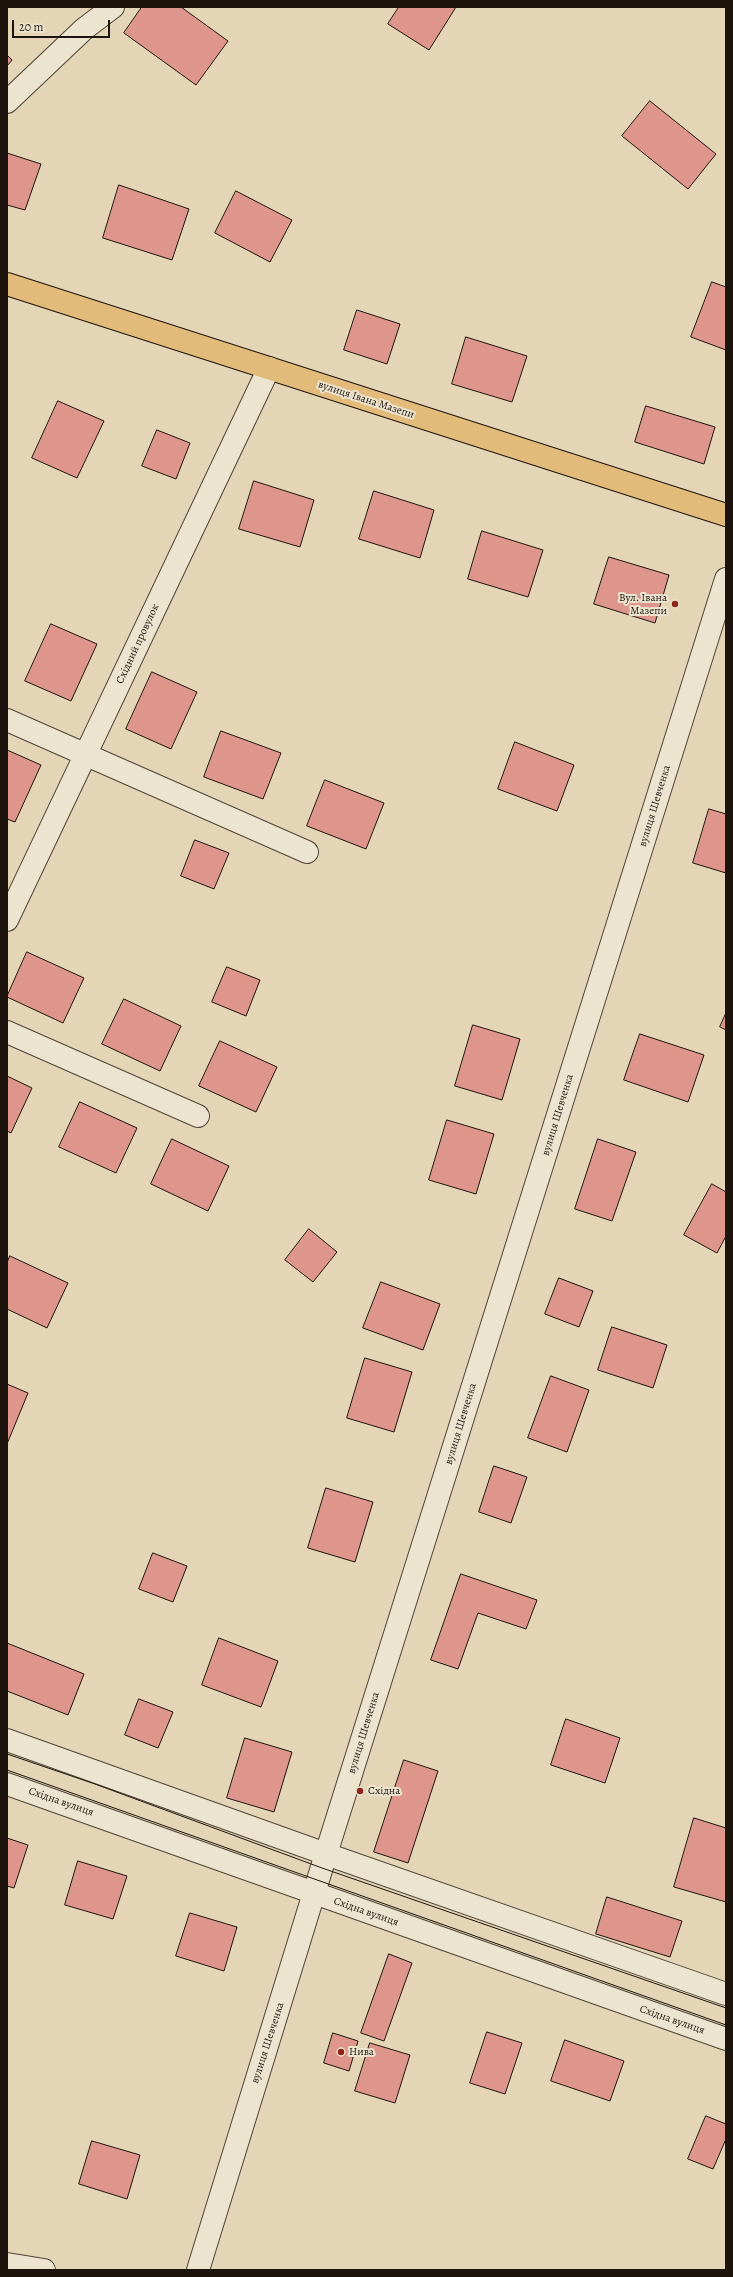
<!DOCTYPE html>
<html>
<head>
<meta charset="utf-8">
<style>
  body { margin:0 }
  #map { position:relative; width:733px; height:2277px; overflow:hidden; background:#e3d5b5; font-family:Alegreya,serif }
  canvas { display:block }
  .frame { position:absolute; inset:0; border:8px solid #1d140d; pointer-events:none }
  .scale { position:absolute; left:12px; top:20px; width:98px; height:18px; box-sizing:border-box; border:2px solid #1d140d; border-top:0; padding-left:5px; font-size:12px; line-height:14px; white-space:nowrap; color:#1d140d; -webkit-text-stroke:3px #ede4cf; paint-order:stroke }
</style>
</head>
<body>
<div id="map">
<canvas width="733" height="2277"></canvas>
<div class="frame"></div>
<div class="scale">20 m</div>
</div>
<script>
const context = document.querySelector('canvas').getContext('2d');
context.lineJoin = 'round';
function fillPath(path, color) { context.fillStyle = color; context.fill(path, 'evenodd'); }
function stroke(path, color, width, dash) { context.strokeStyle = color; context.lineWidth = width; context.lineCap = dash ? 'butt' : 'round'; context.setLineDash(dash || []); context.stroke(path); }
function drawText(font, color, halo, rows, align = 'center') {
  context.font = font + ' Alegreya,serif'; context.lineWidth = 4; context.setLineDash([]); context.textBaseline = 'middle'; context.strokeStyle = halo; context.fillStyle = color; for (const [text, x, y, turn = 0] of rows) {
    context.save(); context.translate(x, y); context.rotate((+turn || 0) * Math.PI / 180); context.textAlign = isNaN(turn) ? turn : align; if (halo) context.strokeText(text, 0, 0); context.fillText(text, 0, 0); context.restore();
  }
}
const building = new Path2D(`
  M142,7h39l47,34 -32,44 -72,-52z
  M399,7h57l-27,43 -41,-26z
  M7,55l5,5 -5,6z
  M650,101l66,53 -28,35 -66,-53z
  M7,153l34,11 -16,46 -18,-5z
  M119,185l70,24 -17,51 -69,-22z
  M236,191l56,29 -22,42 -55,-29z
  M712,282l14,5v63l-35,-13z
  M357,310l43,14 -13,40 -43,-14z
  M466,337l61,19 -15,46 -60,-18z
  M58,401l46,20 -27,57 -45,-20z
  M646,406l69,21 -11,37 -69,-22z
  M157,430l33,13 -14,36 -34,-13z
  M254,481l60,19 -14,47 -61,-18z
  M374,491l60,19 -14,48 -61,-19z
  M482,531l61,19 -15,47 -60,-18z
  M609,557l60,18 -14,48 -61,-19z
  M51,624l46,20 -26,57 -46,-20z
  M152,672l45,20 -26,57 -45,-20z
  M221,731l60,22 -18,46 -59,-22z
  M515,742l59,23 -17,46 -59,-22z
  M7,750l34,15 -26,57 -8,-3z
  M325,780l59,23 -18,46 -59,-23z
  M709,809l17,5v59l-33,-10z
  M195,840l34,13 -15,36 -33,-13z
  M27,952l57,26 -21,45 -56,-26z
  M227,967l33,13 -14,36 -34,-14z
  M124,999l57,27 -21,45 -58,-27z
  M726,1013v17l-6,-3z
  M473,1025l47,14 -18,61 -47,-14z
  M640,1034l64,21 -16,47 -64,-22z
  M220,1041l57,26 -21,45 -57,-26z
  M7,1076l25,12 -21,45 -4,-2z
  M80,1102l57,26 -21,45 -57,-26z
  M447,1120l47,14 -18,60 -47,-14z
  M172,1139l57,27 -21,45 -57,-27z
  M598,1139l38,13 -24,69 -37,-12z
  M712,1184l14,8v44l-9,17 -33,-18z
  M309,1229l28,23 -24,30 -28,-22z
  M10,1256l58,27 -21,45 -40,-19v-46z
  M559,1278l34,13 -14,36 -34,-13z
  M381,1282l59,22 -17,46 -60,-22z
  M612,1327l55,18 -14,43 -55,-18z
  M365,1358l47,14 -18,60 -47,-14z
  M551,1376l38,14 -22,62 -39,-14z
  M7,1384l21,9 -21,51z
  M494,1466l33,11 -16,46 -32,-11z
  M326,1488l47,14 -18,60 -47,-14z
  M153,1553l34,13 -14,36 -34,-13z
  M461,1574l76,26 -11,29 -48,-16 -20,56 -27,-9z
  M219,1638l59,23 -17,46 -59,-22z
  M7,1643l77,31 -16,41 -61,-24z
  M139,1699l34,13 -15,36 -33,-13z
  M566,1719l54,19 -15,45 -54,-18z
  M245,1738l47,14 -18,60 -47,-14z
  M404,1760l34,11 -30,92 -34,-11z
  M694,1818l32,10v74l-52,-15z
  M7,1838l21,7 -14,43 -7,-2z
  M78,1861l49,15 -14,43 -48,-14z
  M607,1897l75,24 -12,36 -74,-23z
  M190,1913l47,14 -13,44 -48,-15z
  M389,1954l23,9 -28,78 -23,-8z
  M487,2032l35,11 -17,51 -35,-11z
  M333,2033l25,8 -9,30 -25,-8z
  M565,2040l59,21 -14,40 -59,-20z
  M370,2043l40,12 -15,48 -40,-12z
  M706,2116l20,8v15l-13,30 -25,-10z
  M92,2141l48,14 -13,44 -48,-15z`);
fillPath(building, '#de958b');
stroke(building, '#1d140d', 1);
const minor = new Path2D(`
  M7,102l77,-73 29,-22
  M7,720l300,132
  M7,920l262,-552
  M7,1032l191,84
  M7,1740l319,114 400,140
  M7,1784l719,255
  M7,2264l37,6
  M198,2270l128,-416 400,-1275`);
const major = new Path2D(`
  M7,284l719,231`);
stroke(minor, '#4e4437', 24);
stroke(major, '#1d140d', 24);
stroke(minor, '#ede4cf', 22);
stroke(major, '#e2ba7a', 22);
stroke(new Path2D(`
  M7,1754l88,30 227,84 404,140
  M7,1770l719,255`), '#1d140d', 1);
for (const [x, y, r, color] of [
  [675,604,4,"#8f2418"],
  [360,1791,4,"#8f2418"],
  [341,2052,4,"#8f2418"]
]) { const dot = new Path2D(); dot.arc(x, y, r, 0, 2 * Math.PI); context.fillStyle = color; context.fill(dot); stroke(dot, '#ede4cf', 1.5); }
drawText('11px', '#1d140d', '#ede4cf', [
  ["вулиця Івана Мазепи",366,400,18],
  ["Східний провулок",138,644,-65],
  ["вулиця Шевченка",655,806,-73],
  ["вулиця Шевченка",558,1115,-73],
  ["вулиця Шевченка",461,1424,-73],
  ["вулиця Шевченка",364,1733,-73],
  ["Східна вулиця",61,1802,19],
  ["Східна вулиця",366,1912,19],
  ["Східна вулиця",672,2020,19],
  ["вулиця Шевченка",268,2043,-72]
]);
drawText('11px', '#1d140d', '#ede4cf', [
  ["Вул. Івана",667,598,"right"],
  ["Мазепи",667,611,"right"],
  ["Східна",368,1791],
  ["Нива",349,2052]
], 'left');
</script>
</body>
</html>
